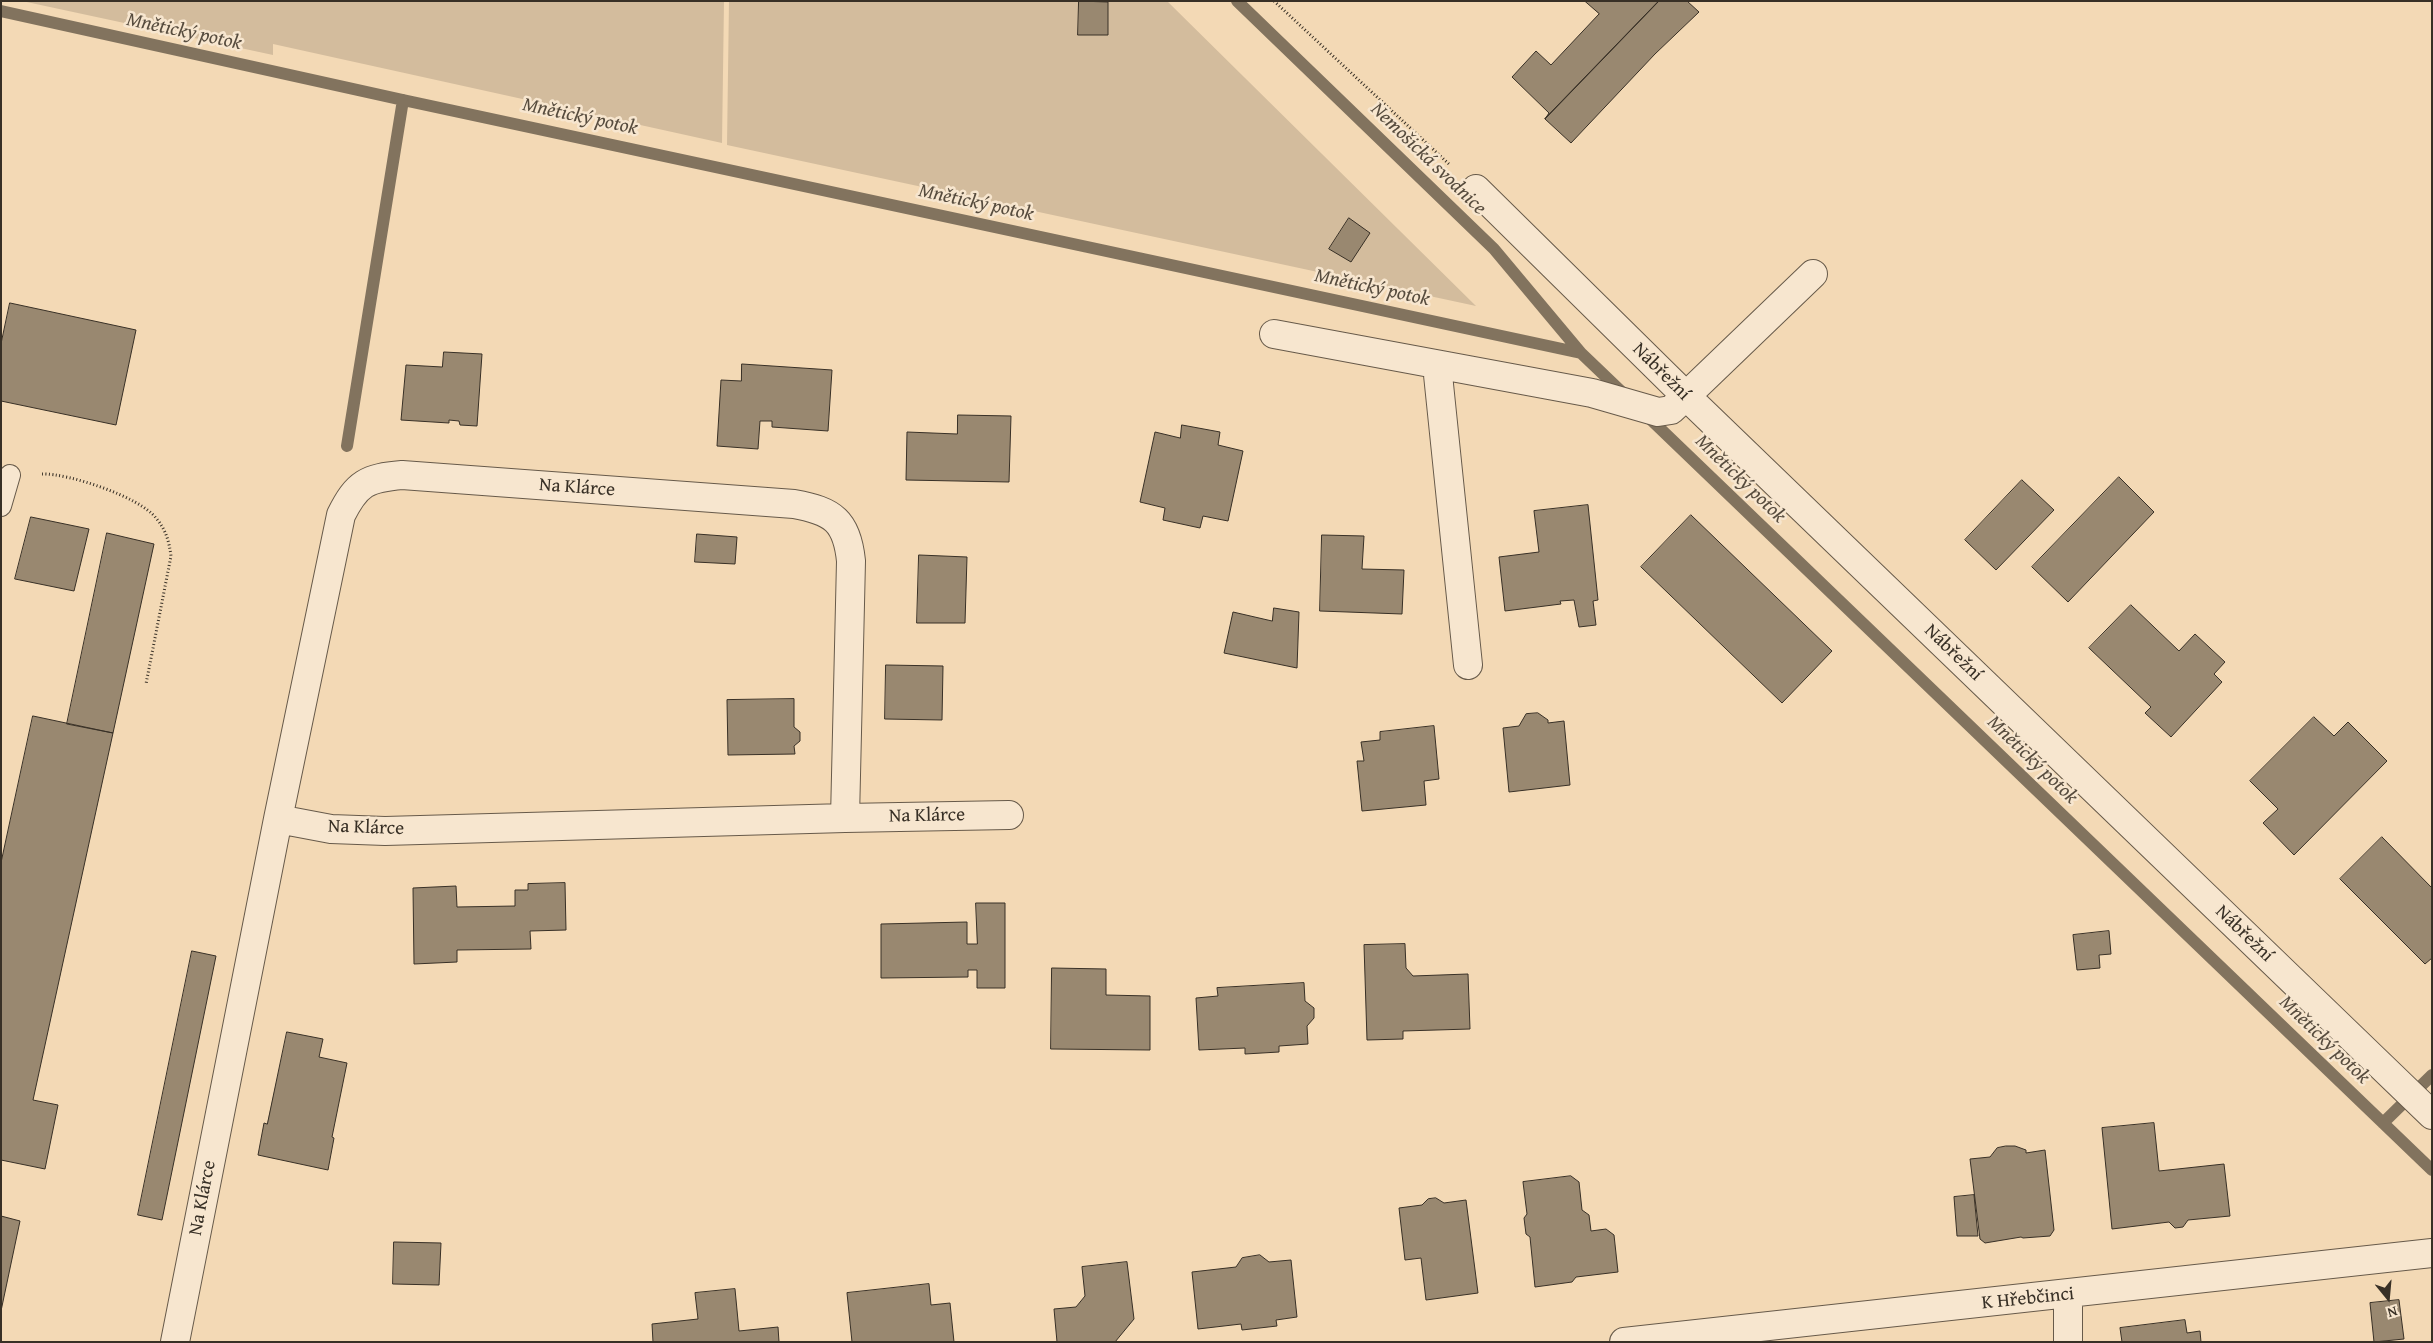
<!DOCTYPE html>
<html>
<head>
<meta charset="utf-8">
<style>
  body { margin:0 }
  #map { position:relative; width:2433px; height:1343px; overflow:hidden; background:#f3d9b5; font-family:"Gentium Book Plus",serif }
  canvas { display:block }
  .frame { position:absolute; inset:0; border:2px solid #383026; pointer-events:none }
  .north { position:absolute; left:2363px; top:1273px; width:50px; height:50px; -webkit-text-stroke:4px #f7e6cf; paint-order:stroke; rotate:163deg; font-size:14px; font-weight:700; line-height:20px; text-align:center; color:#383026 }
  .north::after { content:''; display:block; margin:auto; width:18px; height:22px; background:#383026; clip-path:polygon(50% 0,100% 100%,50% 72%,0 100%) }
</style>
</head>
<body>
<div id="map">
<canvas width="2433" height="1343"></canvas>
<div class="frame"></div>
<div class="north">N</div>
</div>
<script>
const context = document.querySelector('canvas').getContext('2d');
context.lineJoin = 'round';
function fillPath(path, color) { context.fillStyle = color; context.fill(path, 'evenodd'); }
function stroke(path, color, width, dash) { context.strokeStyle = color; context.lineWidth = width; context.lineCap = dash ? 'butt' : 'round'; context.setLineDash(dash || []); context.stroke(path); }
function drawText(font, color, halo, rows, align = 'center') {
  context.font = font + ' "Gentium Book Plus",serif'; context.lineWidth = 5; context.setLineDash([]); context.textBaseline = 'middle'; context.strokeStyle = halo; context.fillStyle = color; for (const [text, x, y, turn = 0] of rows) {
    context.save(); context.translate(x, y); context.rotate((+turn || 0) * Math.PI / 180); context.textAlign = isNaN(turn) ? turn : align; if (halo) context.strokeText(text, 0, 0); context.fillText(text, 0, 0); context.restore();
  }
}
fillPath(new Path2D(`
  M22,1h702l-2,142 -449,-99v11z
  M729,1h438l309,305 -749,-161z`), '#d3bc9d');
stroke(new Path2D(`
  M1237,1l257,248 87,104
  M1,11l402,89 1178,253 46,44
  M1645,414l787,756
  M347,446l56,-346
  M2383,1123l49,-48`), '#82735e', 12);
const building = new Path2D(`
  M1079,1l29,1v33h-30z
  M1585,1h74l-114,118 4,-6 -37,-36 24,-26 15,14 48,-51z
  M1659,1h28l12,11 -44,42 -84,89 -26,-24z
  M1349,218l21,15 -19,29 -22,-13z
  M10,303l126,27 -20,95 -115,-24v-57z
  M444,352l38,2 -5,72 -17,-1 -1,-4 -10,-1v3l-48,-3 5,-55 36,2z
  M742,364l90,6 -4,61 -56,-4v-6h-12l-2,28 -41,-3 4,-66 20,1z
  M958,415l53,1 -2,66 -103,-2 1,-48 50,2z
  M1182,425l38,7 -2,13 25,6 -15,70 -25,-5 -3,12 -37,-8 2,-12 -25,-6 15,-70 25,6z
  M2119,477l35,35 -86,90 -36,-35z
  M2022,480l32,30 -58,60 -31,-30z
  M1588,505l10,95 -5,1 3,24 -17,2 -5,-27 -14,1 1,3 -56,7 -6,-54 40,-5 -5,-41z
  M1691,515l141,136 -50,52 -141,-136z
  M31,517l58,12 -15,62 -59,-12z
  M107,533l47,11 -41,189 -46,-9z
  M697,534l40,3 -2,27 -40,-2z
  M1322,535l42,1 -2,33 42,1 -2,44 -82,-3z
  M919,555l48,2 -2,66h-48z
  M2131,605l48,46 16,-17 30,28 -11,12 8,8 -51,55 -26,-24 6,-6 -62,-59z
  M1274,608l25,4 -2,56 -73,-15 9,-41 39,9z
  M886,665l57,1 -1,54 -57,-1z
  M794,699v28l6,5v9l-6,5 1,8 -67,1 -1,-55z
  M1538,713l10,7v3l16,-2 6,64 -61,7 -6,-64 16,-2 7,-12z
  M33,716l80,17 -80,367 25,5 -13,64 -44,-9v-297z
  M2314,717l20,19 14,-14 39,39 -93,94 -31,-32 15,-14 -28,-28z
  M1434,726l5,53 -15,2 2,24 -64,6 -5,-50h7l-3,-19 19,-2v-8z
  M2382,837l50,51v70l-7,6 -85,-85z
  M565,883l1,47 -36,1 1,18 -74,1v12l-43,2 -1,-76 43,-2 1,21 58,-1v-16h13v-6z
  M976,903h29v85h-28v-18h-9v7l-87,1v-54l86,-2v22h10z
  M2109,931l2,23 -12,1 1,13 -23,2 -4,-35z
  M1405,944l1,24 7,8 55,-2 2,55 -67,2v8l-36,1 -3,-95z
  M192,951l24,5 -54,264 -24,-5z
  M1052,968l54,1v26l44,1v54l-99,-1z
  M1304,983l1,18 9,7v10l-7,8 1,18 -29,2v6l-34,2v-6l-46,2 -3,-52 22,-2 -1,-8z
  M287,1032l36,7 -4,18 28,6 -15,74 2,1 -6,32 -70,-15 6,-32 3,1z
  M2154,1123l5,48 65,-7 6,52 -42,4 -5,7 -8,1 -6,-6 -57,7 -10,-101z
  M2006,1146h9l11,4v3l19,-3 9,80 -4,6 -27,2 -2,-1 -36,6 -5,-4 -10,-80 20,-2 7,-9z
  M1571,1176l8,6 3,28 7,5 2,16 15,-2 8,6 4,37 -42,5 -4,5 -37,5 -5,-50 -4,-3 -2,-16 3,-4 -4,-32z
  M1974,1195l4,41h-21l-3,-39z
  M1436,1198l8,5 22,-3 12,93 -52,7 -5,-42 -16,2 -6,-52 23,-3 6,-6z
  M1,1216l19,5 -19,90z
  M394,1242l47,1 -2,42 -46,-1z
  M1260,1255l9,7 22,-2 6,57 -21,3 1,6 -35,4 -1,-6 -43,5 -6,-57 44,-5 6,-9z
  M1127,1262l7,57 -19,23h-58l-3,-33 22,-2 9,-11 -3,-29z
  M929,1284l2,21 19,-2 4,39h-102l-5,-49z
  M735,1289l4,42 39,-4 1,15h-126l-1,-18 46,-5 -3,-26z
  M2399,1300l5,39 -30,3 -4,-39z
  M2185,1320l2,13 13,-2 1,11h-79l-2,-14z`);
fillPath(building, '#998870');
stroke(building, '#383026', 1);
const lane = new Path2D(`
  M1,506l9,-31`);
const street = new Path2D(`
  M1476,189l210,207 746,719
  M1274,334l318,59 66,19 13,-2 15,-14 127,-122
  M1437,365l31,300
  M845,818l164,-3
  M175,1342l103,-523 63,-304c16,-32 26,-37 61,-40l392,29c39,7 53,17 57,57l-6,257 -460,13 -54,-2 -53,-10
  M1624,1342l808,-89
  M2068,1342v-48`);
stroke(lane, '#675a4a', 22);
stroke(street, '#675a4a', 30);
stroke(new Path2D(`
  M1274,1l176,164
  M42,474c26,-1 98,23 114,44 10,12 13,23 15,38l-25,128`), '#383026', 3, [1, 2.5]);
stroke(lane, '#f7e6cf', 20);
stroke(street, '#f7e6cf', 28);
drawText('19px', '#383026', '#f7e6cf', [
  ["Nábřežní",1661,372,45],
  ["Na Klárce",577,488,4],
  ["Nábřežní",1953,653,44],
  ["Na Klárce",927,816,-1],
  ["Na Klárce",366,828,2],
  ["Nábřežní",2244,934,44],
  ["Na Klárce",203,1198,-79],
  ["K Hřebčinci",2028,1299,-6]
]);
drawText('italic 20px', '#574c3e', '#f7e6cf', [
  ["Mnětický potok",184,32,12],
  ["Mnětický potok",580,117,12],
  ["Nemošická svodnice",1428,159,44],
  ["Mnětický potok",976,203,12],
  ["Mnětický potok",1372,288,12],
  ["Mnětický potok",1740,479,44],
  ["Mnětický potok",2032,760,44],
  ["Mnětický potok",2324,1040,44]
]);
</script>
</body>
</html>
